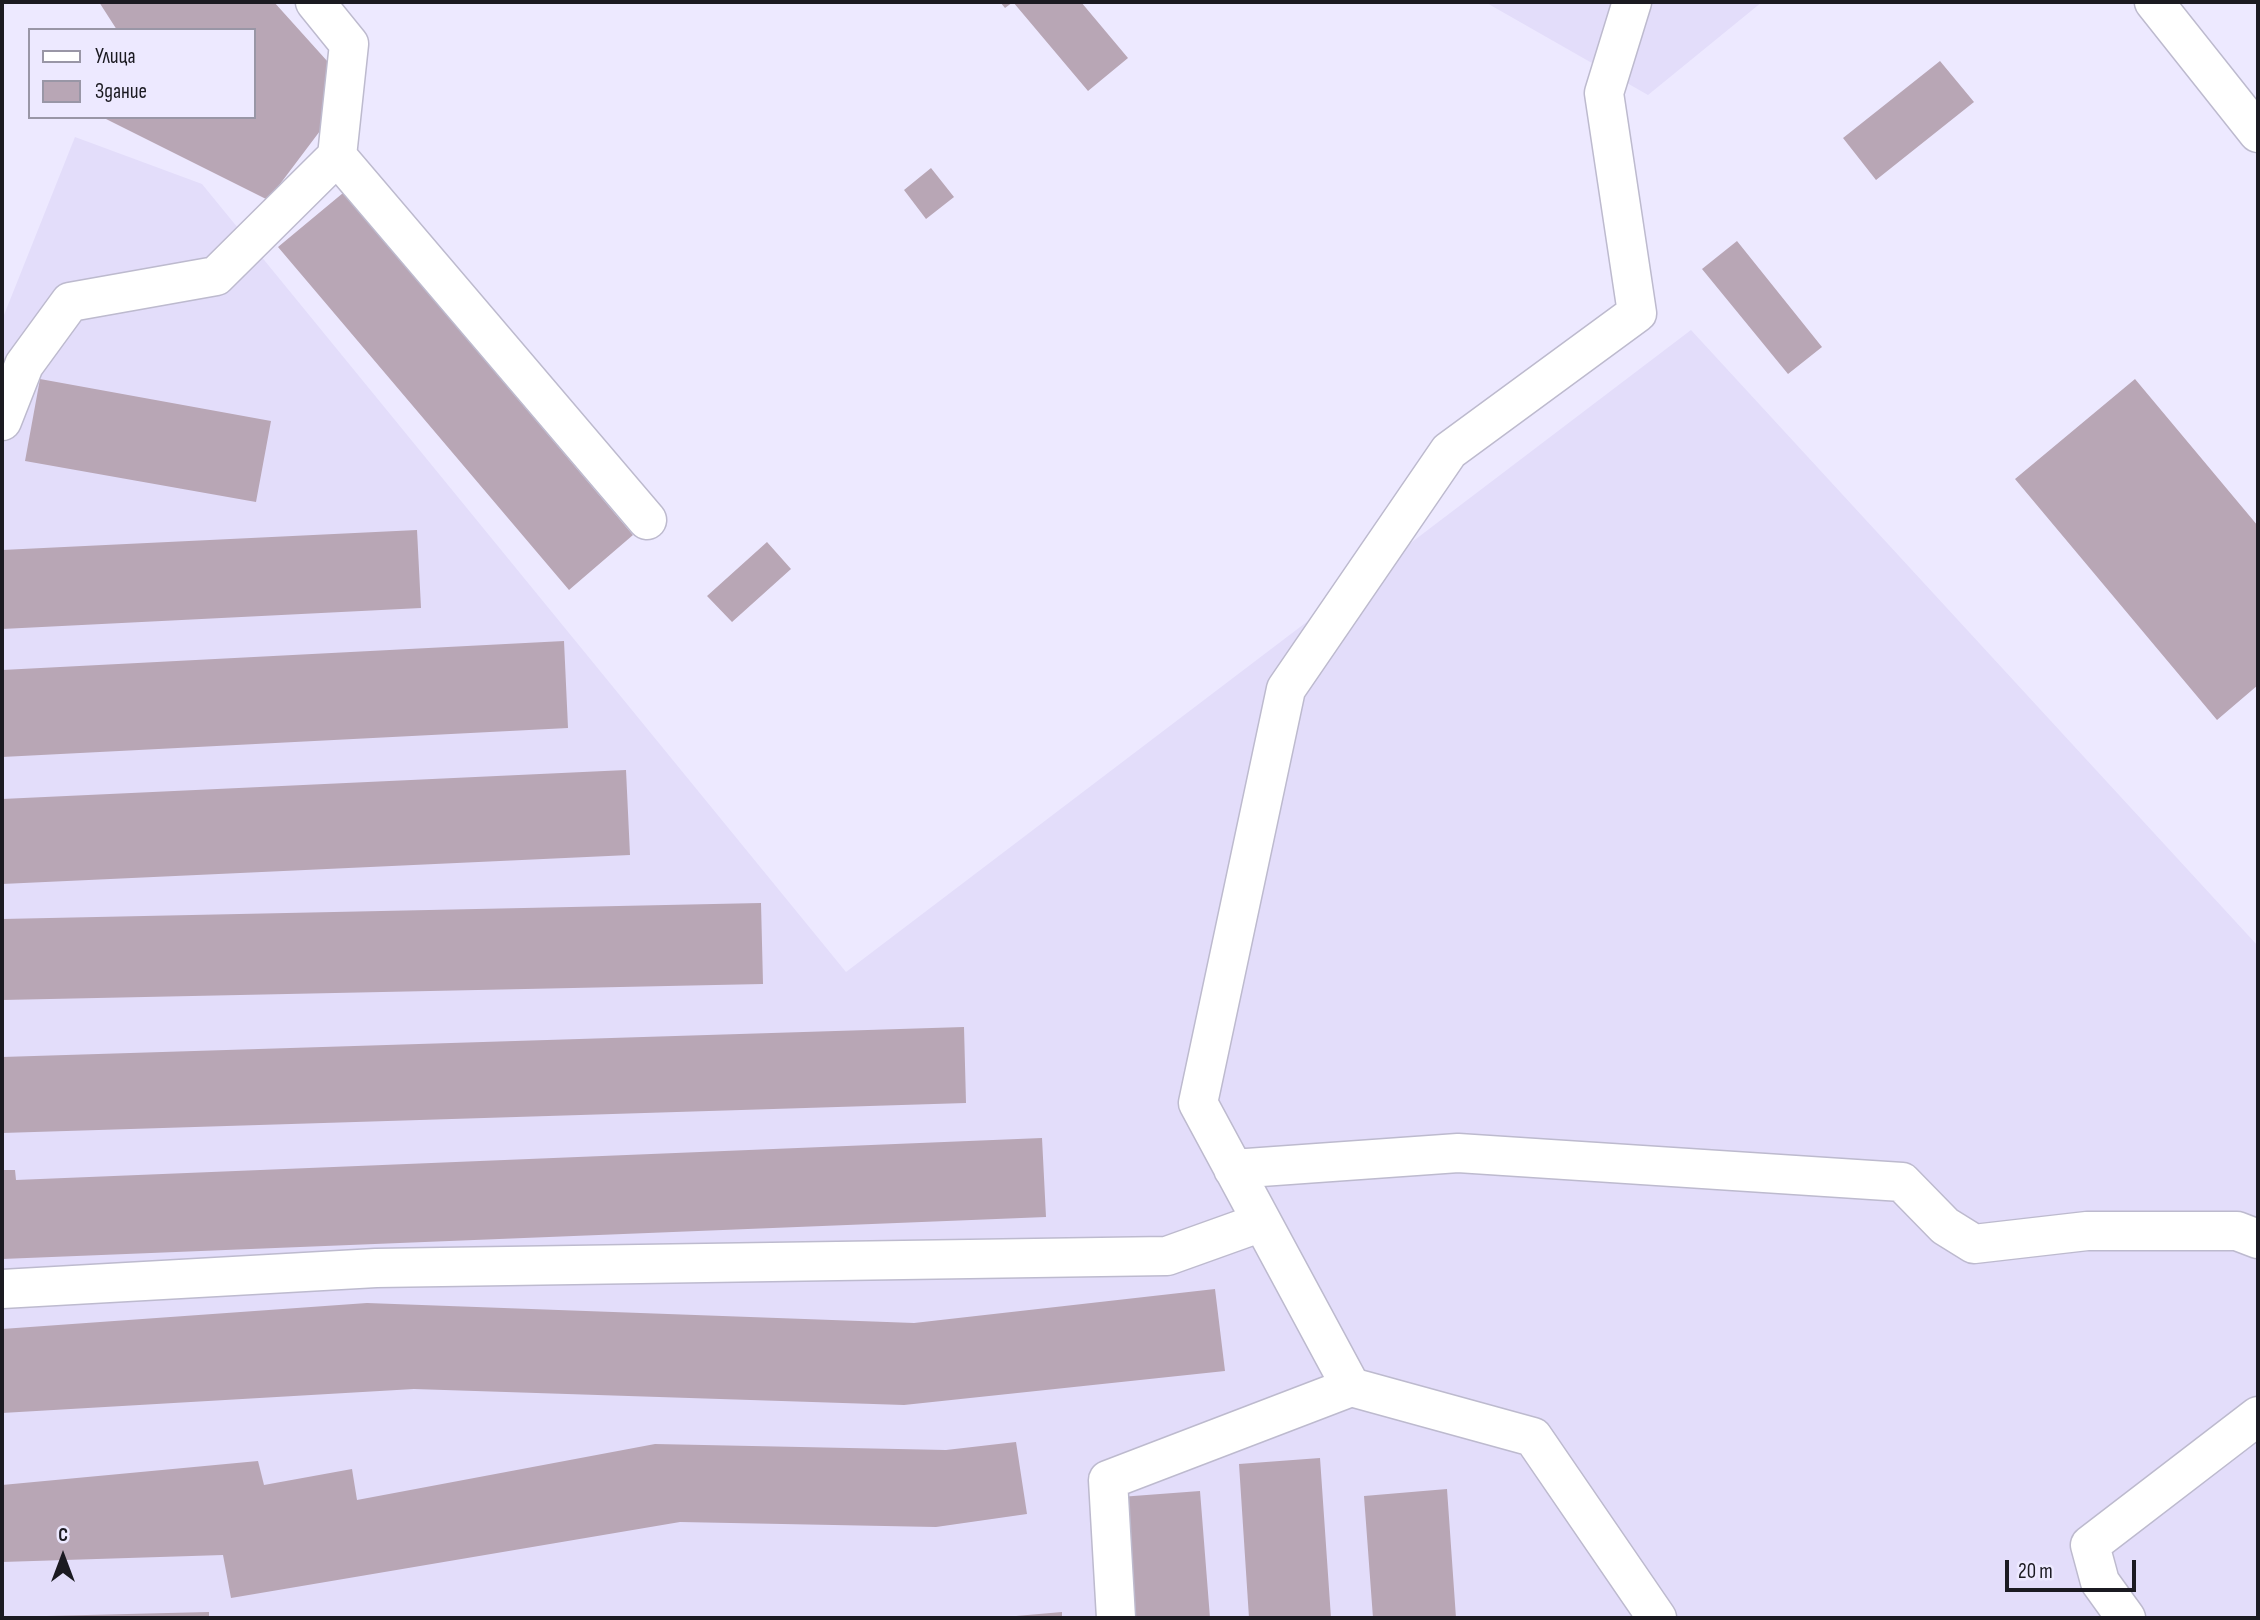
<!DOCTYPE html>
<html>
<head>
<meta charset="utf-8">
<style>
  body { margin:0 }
  #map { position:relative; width:2260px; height:1620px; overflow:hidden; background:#ede9ff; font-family:"Sofia Sans Condensed",sans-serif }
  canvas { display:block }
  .frame { position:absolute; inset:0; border:4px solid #1b1a21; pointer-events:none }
  .legend { position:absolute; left:28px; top:28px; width:228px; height:91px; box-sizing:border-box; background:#ede9ff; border:2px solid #9996a6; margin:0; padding:9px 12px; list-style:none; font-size:21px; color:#1b1a21 }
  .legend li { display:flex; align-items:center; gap:14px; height:35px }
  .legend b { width:35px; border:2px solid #9996a6 }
  .north { position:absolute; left:28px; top:1522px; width:70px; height:70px; -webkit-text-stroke:5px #ede9ff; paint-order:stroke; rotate:0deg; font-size:19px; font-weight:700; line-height:28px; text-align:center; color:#1b1a21 }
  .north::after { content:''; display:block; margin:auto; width:24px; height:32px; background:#1b1a21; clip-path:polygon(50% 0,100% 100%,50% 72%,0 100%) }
  .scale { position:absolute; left:2005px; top:1560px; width:131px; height:32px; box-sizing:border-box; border:4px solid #1b1a21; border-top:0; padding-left:9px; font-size:21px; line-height:24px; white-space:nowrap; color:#1b1a21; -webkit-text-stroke:5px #ede9ff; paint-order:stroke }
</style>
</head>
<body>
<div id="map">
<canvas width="2260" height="1620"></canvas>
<div class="frame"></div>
<ul class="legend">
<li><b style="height:9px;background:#fff"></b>Улица</li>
<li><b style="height:19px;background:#b8a6b5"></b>Здание</li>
</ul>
<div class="north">С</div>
<div class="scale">20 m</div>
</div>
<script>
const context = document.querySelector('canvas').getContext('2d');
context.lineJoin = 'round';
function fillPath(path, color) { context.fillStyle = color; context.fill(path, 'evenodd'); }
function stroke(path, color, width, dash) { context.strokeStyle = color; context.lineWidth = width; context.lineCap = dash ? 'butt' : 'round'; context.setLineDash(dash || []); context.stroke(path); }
fillPath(new Path2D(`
  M1485,2h277l-114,93z
  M75,137l127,47 644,788 845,-642 567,616v672h-2256v-1298z`), '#e3ddfa');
fillPath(new Path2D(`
  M99,2h175l63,70 -5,43 -64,85 -166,-83h152v-87h-137z
  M1000,2h81l47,56 -40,33 -75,-89 -8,6z
  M1940,61l34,41 -98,78 -33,-42z
  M931,168l23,29 -28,22 -22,-29z
  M343,193l290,342 -64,55 -291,-343z
  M1737,241l85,106 -34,27 -86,-105z
  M40,379l231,42 -15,81 -231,-41z
  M2135,379l123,147v159l-41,35 -202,-241z
  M417,530l4,78 -419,21v-79z
  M767,542l24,27 -59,53 -25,-26z
  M564,641l4,87 -566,29v-87z
  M626,770l4,85 -628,29v-85z
  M761,903l2,81 -761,16v-81z
  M964,1027l2,76 -964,30v-76z
  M1042,1138l4,79 -1044,42v-89h13l1,10z
  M1215,1289l10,82 -321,34 -490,-16 -412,24v-84l365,-26 547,20z
  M1016,1442l11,72 -91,13 -256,-5 -449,76 -8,-43 -221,7v-77l256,-24 6,24 88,-16 5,31 298,-56 291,6z
  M1320,1458l11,160h-82l-10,-154z
  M1447,1489l9,129h-83l-9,-122z
  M1200,1491l10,127h-80l-10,-121z
  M209,1612v6h-163v-2z
  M1062,1612v6h-46v-2z`), '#b8a6b5');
const minor = new Path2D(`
  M2154,2l104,131
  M337,156l310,364
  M2,421l22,-56 46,-63 146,-26 121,-120 12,-112 -34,-42
  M1233,1169l225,-16 444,29 43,44 29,18 113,-13h150l21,8
  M2,1289l374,-21 791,-12 95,-34
  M1351,1387l182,50 124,181
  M1116,1618l-8,-138 243,-93 -153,-284 88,-414 163,-238 188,-138 -33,-220 28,-91
  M2126,1618l-26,-36 -10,-37 168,-129`);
stroke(minor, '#bdbace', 41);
stroke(minor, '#fff', 38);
</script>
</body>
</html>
